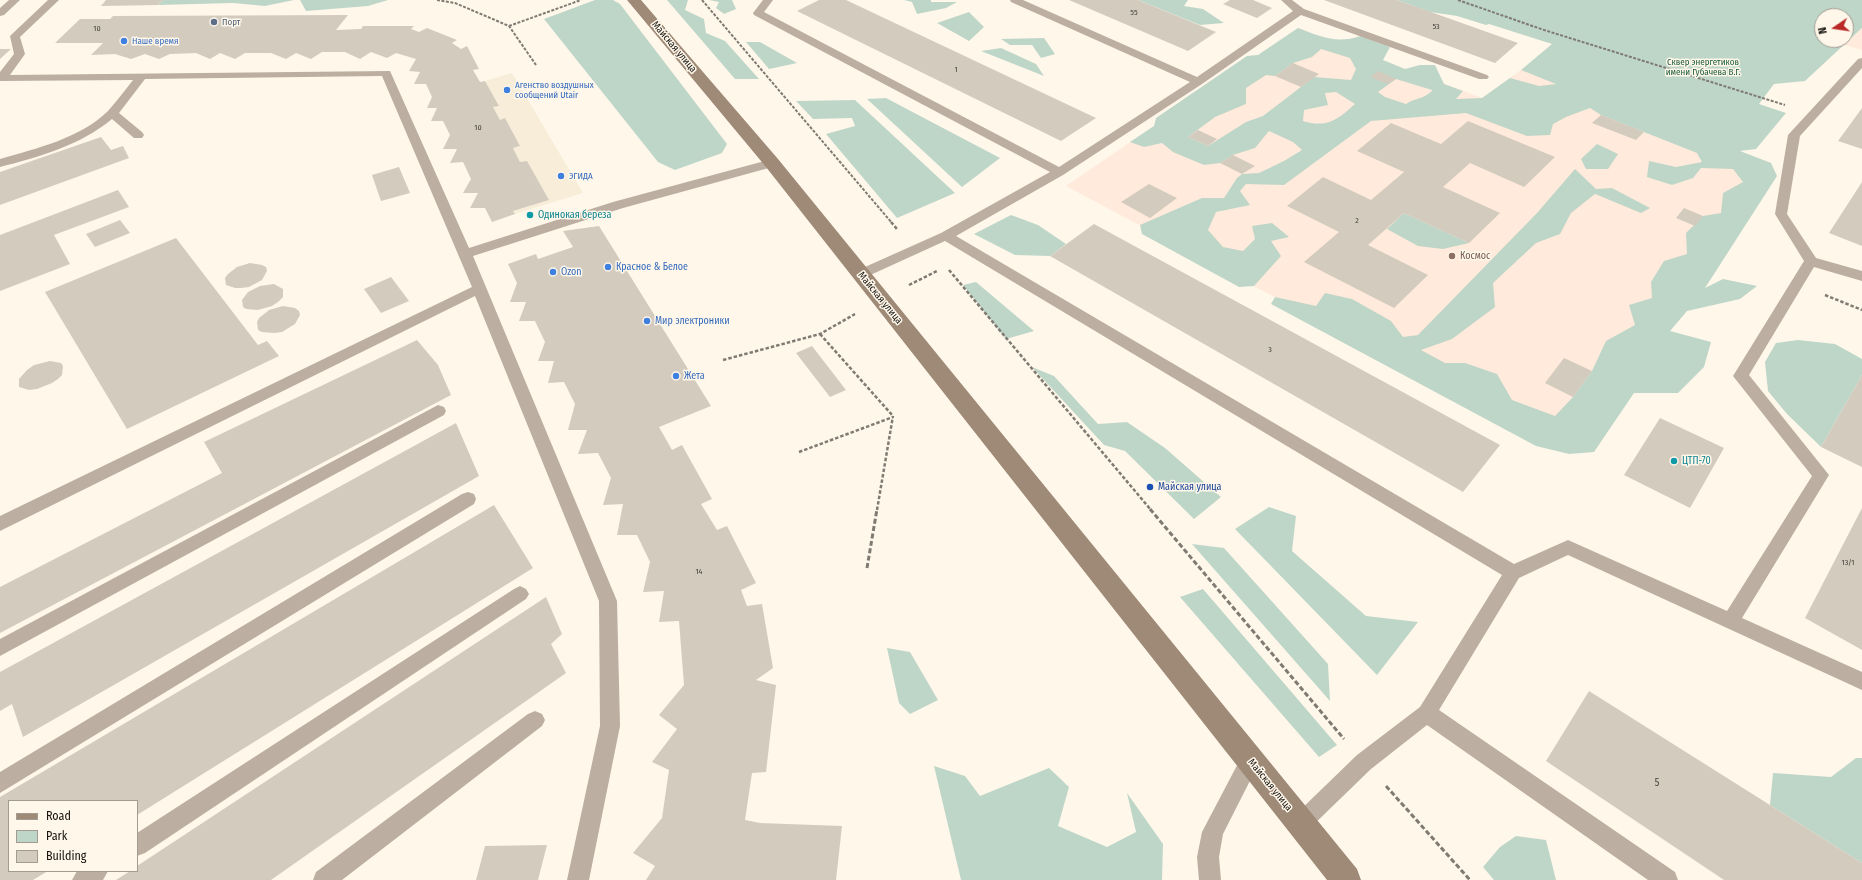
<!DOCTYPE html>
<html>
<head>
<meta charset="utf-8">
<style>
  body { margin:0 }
  #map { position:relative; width:1862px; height:880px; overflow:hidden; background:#fff7ea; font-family:"Fira Sans Condensed",sans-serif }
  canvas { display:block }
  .legend { position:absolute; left:8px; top:800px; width:130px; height:72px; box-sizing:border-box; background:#fff7ea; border:1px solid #a19b92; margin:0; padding:5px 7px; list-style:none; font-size:12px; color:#15120e }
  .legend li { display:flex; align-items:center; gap:8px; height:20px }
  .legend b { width:20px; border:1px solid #a19b92 }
  .north { position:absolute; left:1814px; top:8px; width:40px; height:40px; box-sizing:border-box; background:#fff7ea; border:1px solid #a19b92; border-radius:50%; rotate:257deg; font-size:11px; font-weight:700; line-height:16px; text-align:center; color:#15120e }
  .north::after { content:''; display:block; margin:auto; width:14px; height:18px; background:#b92a27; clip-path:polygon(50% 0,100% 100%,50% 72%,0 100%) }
</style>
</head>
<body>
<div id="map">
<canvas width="1862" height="880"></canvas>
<ul class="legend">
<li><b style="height:5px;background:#9e8a77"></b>Road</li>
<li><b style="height:11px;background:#bed6c8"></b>Park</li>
<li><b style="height:11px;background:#d3ccbe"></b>Building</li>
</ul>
<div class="north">N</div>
</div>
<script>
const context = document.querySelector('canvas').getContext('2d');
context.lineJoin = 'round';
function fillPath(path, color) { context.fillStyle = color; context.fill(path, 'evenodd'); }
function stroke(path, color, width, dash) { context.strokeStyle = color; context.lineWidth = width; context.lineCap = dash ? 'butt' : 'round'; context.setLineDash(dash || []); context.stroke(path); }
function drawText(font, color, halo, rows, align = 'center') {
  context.font = font + ' "Fira Sans Condensed",sans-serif'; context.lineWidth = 3; context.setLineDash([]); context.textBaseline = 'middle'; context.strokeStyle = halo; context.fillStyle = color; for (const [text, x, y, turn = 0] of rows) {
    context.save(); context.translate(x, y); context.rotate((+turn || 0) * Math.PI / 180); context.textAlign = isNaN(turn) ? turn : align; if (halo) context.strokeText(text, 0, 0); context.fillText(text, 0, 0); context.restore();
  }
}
fillPath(new Path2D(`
  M512,73l71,120 -68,21 -2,-3 35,-11 -21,-39 -7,1 -7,-14 7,-2 -15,-27 -5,1 -7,-13 6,-1 -14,-25z`), '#f8edd8');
fillPath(new Path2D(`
  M1298,28l184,70 39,-28 250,93 -202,291 -503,-268z
  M1862,28v22l-17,-5z`), '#ffeadb');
fillPath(new Path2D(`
  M163,0h131l-29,6 -32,-3 -75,2z
  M300,0h88l-20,6 -62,5z
  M595,0h18l7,4 107,140 -5,9 -47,17 -17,-8 -114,-143z
  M667,0h21l-3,10 19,9 2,14 19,8 34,38h-24z
  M709,0h23l4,9 -12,5 -8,-6 3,-6z
  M904,0h27v2h26l-11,6 -29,6 -5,-12z
  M1138,0h50l-4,6 19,3 21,14 -24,2z
  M1397,0h465v28l-57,53 -31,3 -15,20 27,9 -30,36 -16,2 31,12 6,13 -72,112 18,-9 34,7 -17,13 -53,12 -17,20 41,11 -7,25 -26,26h-44l-40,59 -25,2 -33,-8 -265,-142 4,-7 41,9 9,-13 27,6 39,22 12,16 15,-2 119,-122 38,-44 21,20 16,-1 38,20 -9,5 -46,-19 -24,19 -11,21 -24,9 -43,40 2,24 -43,32 -31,11 24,13h20l32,11 15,26 43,16 18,-19 19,-26 14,-30 29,-16 -6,-20 23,-7 -1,-16 13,-21 23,-7 -1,-21 17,-17 18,-3 2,-20 20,-11 -10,-13 -32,-1 -8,10 -21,7 -25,-8 2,-16 27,6 26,-5 -5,-9 -96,-38 -11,-7 -24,9 -13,7 -3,11 -23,1 -61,-23 -95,8 -87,64 -38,-1 -6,7 10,14 -34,7 -8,18 15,17 20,4 12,-12 -3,-13 20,-3 17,14 -18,4 10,15 -27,30 -15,1 -97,-53 -2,-9 62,-27h22l13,-20 5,-4 17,-1 25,-12 18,-11 -9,-8 -24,-11 -14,17 -22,7 -13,8 -16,2 -31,-13 -11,-9 -18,4 -14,-5 24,-16 2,-8 91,-62 11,-1 40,-27c24,9 38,16 63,8l29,11 -7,13 22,9 15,-4h15l9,19 19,7 -7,8 26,-1 28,-20 29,8 17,-2 -35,-14 31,-26 -63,-20 -3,1 -29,-9 -27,-4zM1822,16h24v24h-24zM1321,49l29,9 6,11 -5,11 -37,-3 -51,39 -17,6 -38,24 -20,-9 27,-20 31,-13v-16l20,-13 9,1 18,-13 19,-6zM1396,79l36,11v1c-10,9 -15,6 -26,13l-21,-7 -7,-5zM1336,92l19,12c-18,16 -27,24 -52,17l1,-11 24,-5 -3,-12z
  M969,12l15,15 -15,14 -32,-18z
  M1044,38l11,16 -14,4 -9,-13h-22l-9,-6z
  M746,42h14l37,21 -28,6z
  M1001,48l35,16 8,12 -63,-25z
  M886,98l114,60 -38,29 -95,-88z
  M855,100l100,93 -58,25 -71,-84 29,-8 -3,-8 -39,1 -17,-18z
  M1597,144l21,10 -10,15h-22l-5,-10z
  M1404,213l65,30 -26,6 -25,-3 -31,-17z
  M1011,215l27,10 28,19 -16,12 -35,-1 -41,-21z
  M976,282l58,49 -28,8 -43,-54z
  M1798,340l37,4 27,15v16l-41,72 -34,-33 -19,-23 -3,-29 11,-19z
  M1032,367l22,9 44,48 29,-2 38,26 56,49 -27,22 -69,-68 -21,-6z
  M1269,507l27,9 -4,35 74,65 52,6 -41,53 -142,-146z
  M1192,544l32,4 104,116 2,37z
  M1203,589l134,156 -18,12 -139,-160z
  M887,648l23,4 28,48 -28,14 -11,-11z
  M1856,758h6v105l-92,-58 3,-32 58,4z
  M934,766l31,10 15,20 69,-28 20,19 -11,39 49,21 29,-15 -9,-39 36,51 -1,36h-201z
  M1516,836l30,4 10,40h-62l-11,-13 17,-20z`), '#bed6c8');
fillPath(new Path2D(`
  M106,0h57l-5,5 -57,1z
  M819,0h27l250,118 -35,23 -264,-130z
  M1069,0h69l78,32 -28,19z
  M1230,0h23l19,8 -15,10 -34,-14z
  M1324,0h73l121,43 -23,20z
  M348,15l-12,15 25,-1 2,-3h51l-3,3 8,3 8,-4 30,12 -5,3 9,6 6,-3 12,23 -6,1 7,12 5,-1 14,25 -6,1 7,13 5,-2 15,28 -7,2 7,14 7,-1 22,39 -36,11 2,3 -23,8 -7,-14h-15l8,-15h-15l8,-14 -8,-17 -13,1 7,-14h-14l7,-14 -7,-14h-12l6,-13h-10l5,-11 -6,-13h-12l6,-12 -11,-1 7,-12 -20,-6 -9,5 -16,-6 -11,7 -15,-7h-23l-11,7 -15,-6 -10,6 -15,-6h-26l-10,6 -15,-6 -10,6 -14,-6 -26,1 -11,5 -14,-5 -14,5 -16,-5 -24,1 12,-12h-48l25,-24h30l3,-3z
  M0,49h11l-11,10z
  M1293,63l26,11 -18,13 -26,-11z
  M1378,71l18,8 -8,5 -18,-7z
  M1862,108v41l-24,-8z
  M1601,115l43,17 -8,8 -44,-17z
  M1468,121l87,36 -31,30 -54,-24 -27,24 57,26 -31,30 -65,-30 -36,32 60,30 -34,33 -90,-46 35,-30 -52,-26 36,-29 48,23 33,-28 -47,-21 34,-28 50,21z
  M1198,130l19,9 -9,7 -20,-9z
  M101,137l10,13 12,-4 6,12 -129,47v-33z
  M1233,155l22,11 -13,8 -22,-11z
  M399,167l11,26 -29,8 -9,-26z
  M1862,182v64l-33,-13z
  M1149,184l28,14 -27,20 -29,-16z
  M118,190l11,17 -75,28 16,29 -70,27v-56z
  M1684,208l19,8 -8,10 -19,-8z
  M120,220l10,13 -35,14 -9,-13z
  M1094,224l406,221 -37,47 -413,-236z
  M599,226l112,180 -52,21 13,23 10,-5 30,54 -11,5 16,26 10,-4 29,57 -15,7 6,16 15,-2 11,64 -17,12 20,5 -10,87 -14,1 -7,47 15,3 82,3 -6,54h-190l9,-14 -22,-13 29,-35 7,-48 -17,-8 25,-33 -18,-14 25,-30 -5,-64 -20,1 5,-31 -21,1 7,-30 -13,-27h-20l6,-31 -20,1 8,-27 -13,-25 -20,1 9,-24h-19l7,-26 -11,-22 -16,1 6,-22h-16l7,-19 -10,-21h-16l7,-19h-16l7,-19 -9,-19 28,-10 2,5 35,-12 -10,-16z
  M176,238l82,107 9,-4 12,15 -152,73 -82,-137z
  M250,263l12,2 4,2 1,4 -5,9 -13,7 -8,1h-6l-9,-3 -1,-7 3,-4 9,-7z
  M391,277l18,24 -28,12 -17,-24z
  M274,284l9,5v8l-5,5 -6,4 -14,4 -12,-1 -3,-2 -1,-7 6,-8 12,-6z
  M283,306l12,2 4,3 1,4 -5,9 -13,8 -8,1 -12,-1 -4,-2 -1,-8 2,-4 10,-8z
  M417,340l21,25 13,30 -451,238v-46l222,-114 -18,-31z
  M812,346l34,44 -16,7 -34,-44z
  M1564,358l28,13 -19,26 -28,-14z
  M50,361l11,2 2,3 -1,9 -4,4 -6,4 -15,6 -8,1 -10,-3v-8l8,-9 7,-5z
  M1862,375v92l-41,-20z
  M1660,418l64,30 -34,60 -66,-33z
  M456,423l23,53 -456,261 -11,-33 -12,7v-39z
  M494,505l39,63 -396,247v-14h-128v70h39l-15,9h-33v-83z
  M1862,508v142l-57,-32z
  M546,597l16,37 -11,10 15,29 -295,207h-155l14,-9h7v-5z
  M1589,691l273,172v17h-138l-178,-119z
  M547,845l-9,35h-62l9,-34z`), '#d3ccbe');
stroke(new Path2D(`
  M437,0l18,3 54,23 27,39
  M702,0l190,223
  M1458,0l86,30 241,75
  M509,26l72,-26`), '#7f7a72', 2, [3, 1.5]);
stroke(new Path2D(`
  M891,222l6,7
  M949,270l202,240
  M909,285l28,-14
  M1825,295l37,15
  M820,334l73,82
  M723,360l97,-26 35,-20
  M799,452l94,-35
  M877,510l16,-94`), '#7f7a72', 2.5, [3.5, 2]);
stroke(new Path2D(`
  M1150,509l194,230
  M867,568l10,-59
  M1386,786l84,94`), '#7f7a72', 3, [5, 2.5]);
fillPath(new Path2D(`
  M9,0h11l-16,15 -4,1v-8z
  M48,0h11l-39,37 5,17 -15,21 380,-4 79,177 144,-46 159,-43 4,1 2,3 -2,3 -153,42 -150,48 144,345 3,125 -31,154h-22l33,-154 -1,-125 -124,-305 -475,235v-15l472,-229 -90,-211 -237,3 -26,34 23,19 2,3 -2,3h-8l-22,-19c-31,26 -73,38 -112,48v-8c37,-11 79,-20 108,-48 9,-10 17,-21 25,-31l-133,1v-9l14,-18 -4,-18z
  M763,0h10l-9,12 295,155 131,-85 -179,-80 -1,-2h13l174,77 96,-66 -12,-11h11l12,9 183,66 2,2 -2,2h-8l-178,-64 -99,69 -139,91 -107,61 558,328 54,-24 159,71 85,-135 -79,-100 71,-115 -29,-47 13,-79 70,-76 4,-1v10l-62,68 -13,78 29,44 46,13v10l-48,-14 -65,108 80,100 -87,143 120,54v18l-294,-135 -49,23 -80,132 236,162 3,8h-30l-221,-155 -56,44 -63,61 -7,3 -7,-3 -4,-7 4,-7 63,-61 63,-48 82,-132 -557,-334 -79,36 -5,1 -5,-1 -2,-3 2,-3 85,-38 109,-61 -296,-157 -1,-2z
  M438,405l6,2 2,4 -2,4 -444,241v-17z
  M468,492l6,2 2,5 -2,5 -474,289v-21l462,-278z
  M520,586l6,3 3,5 -3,5 -381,254 -8,3v-23l377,-244z
  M535,711l7,3 3,6 -3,6 -200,154h-29l3,-8 212,-158z
  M1250,751l7,3 3,7 -37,73 -4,23 2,23h-22l-2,-23 5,-25 41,-78z
  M77,871h31l-5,9h-31z`), '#bcaea1');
fillPath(new Path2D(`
  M627,0h14l137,159 579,710 4,11h-34l-561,-713z`), '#9e8a77');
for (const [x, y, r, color] of [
  [214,22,4,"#5c6f8a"],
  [124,41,4,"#3f7fe0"],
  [507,90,4,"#3f7fe0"],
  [561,176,4,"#3f7fe0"],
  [530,215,4,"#0f9aa8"],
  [1452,256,4,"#8d6e63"],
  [608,267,4,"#3f7fe0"],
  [553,272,4,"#3f7fe0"],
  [647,321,4,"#3f7fe0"],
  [676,376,4,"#3f7fe0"],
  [1674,461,4,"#0f9aa8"],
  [1150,487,4,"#1a4fb4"]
]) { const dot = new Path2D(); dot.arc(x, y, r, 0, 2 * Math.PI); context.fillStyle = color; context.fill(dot); stroke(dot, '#fff7ea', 1.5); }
drawText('8px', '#44403a', null, [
  ["55",1134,13],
  ["53",1436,27],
  ["10",97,29],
  ["1",956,70],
  ["10",478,128],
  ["2",1357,221],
  ["3",1270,350],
  ["13/1",1848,563],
  ["14",699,572]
]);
drawText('9px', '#4e5e75', '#fff7ea', [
  ["Порт",222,22]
], 'left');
drawText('9px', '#366cbe', '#fff7ea', [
  ["Наше время",132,41],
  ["Агенство воздушных",515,85],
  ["сообщений Utair",515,95],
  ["ЭГИДА",569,176]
], 'left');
drawText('9px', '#1b5d3d', '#fff7ea', [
  ["Сквер энергетиков",1703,62],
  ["имени Губачева В.Г.",1703,72]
]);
drawText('10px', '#15120e', '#fff7ea', [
  ["Майская улица",674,47,50],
  ["Майская улица",880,298,51],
  ["Майская улица",1270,785,51]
]);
drawText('10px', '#0d838f', '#fff7ea', [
  ["Одинокая береза",538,215],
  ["ЦТП-70",1682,461]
], 'left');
drawText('10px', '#785e54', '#fff7ea', [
  ["Космос",1460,256]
], 'left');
drawText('10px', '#366cbe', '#fff7ea', [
  ["Красное & Белое",616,267],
  ["Ozon",561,272],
  ["Мир электроники",655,321],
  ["Жета",684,376]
], 'left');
drawText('10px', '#164399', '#fff7ea', [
  ["Майская улица",1158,487]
], 'left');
drawText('10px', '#44403a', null, [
  ["5",1657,783]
]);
</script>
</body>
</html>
